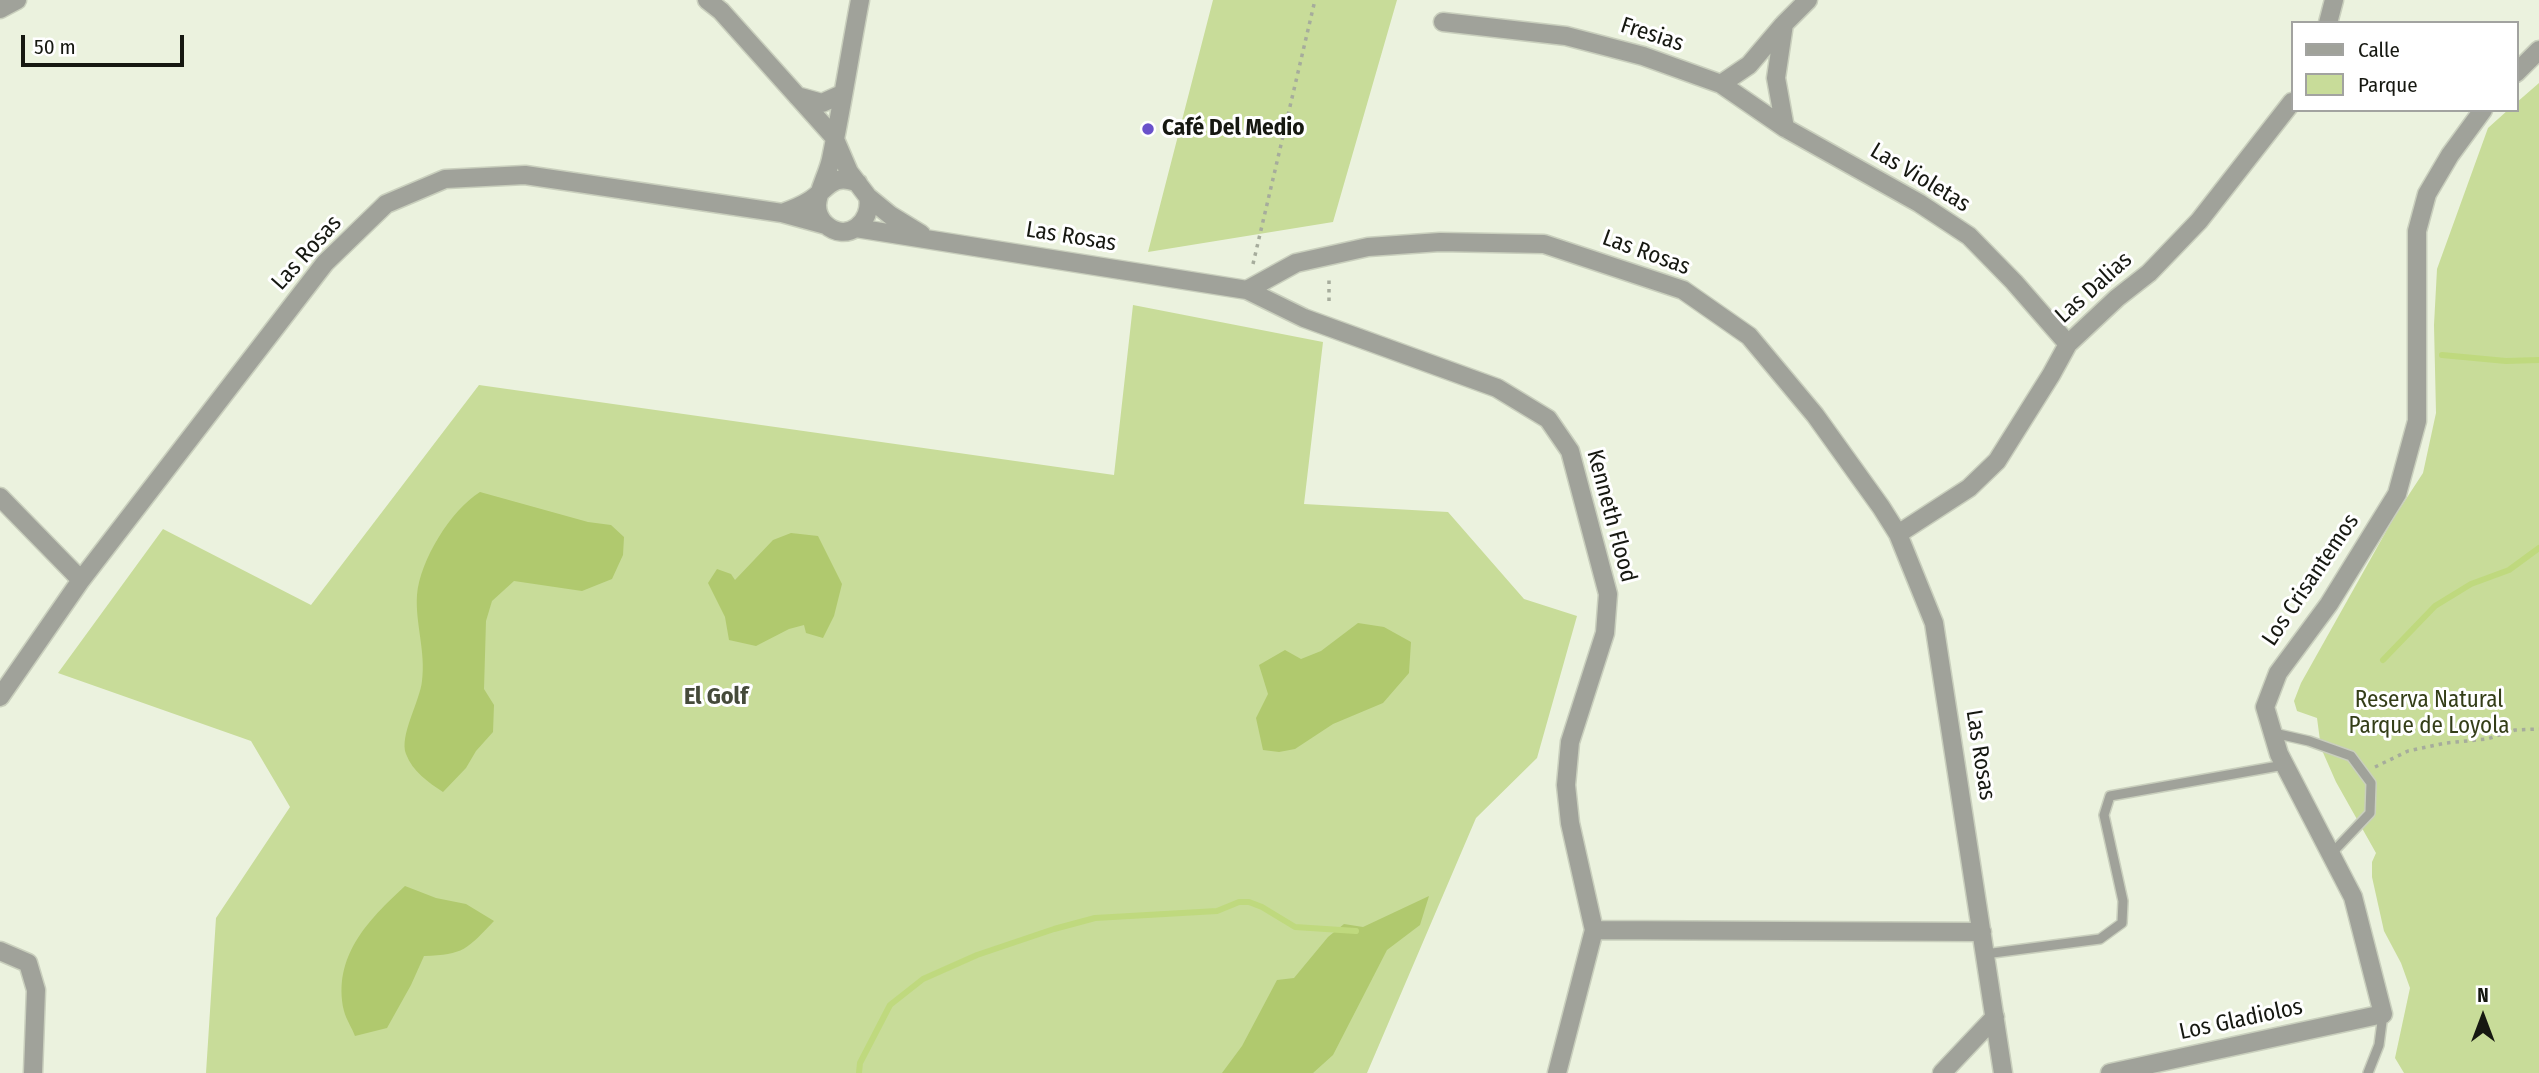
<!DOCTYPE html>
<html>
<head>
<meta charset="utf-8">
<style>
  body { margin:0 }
  #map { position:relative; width:2539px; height:1073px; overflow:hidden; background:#ebf2de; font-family:"Fira Sans Condensed",sans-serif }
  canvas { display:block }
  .legend { position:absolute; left:2291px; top:21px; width:228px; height:91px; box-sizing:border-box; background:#fff; border:2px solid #a2a3a0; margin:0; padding:9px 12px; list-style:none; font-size:21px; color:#161811 }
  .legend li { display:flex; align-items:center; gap:14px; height:35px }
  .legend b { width:35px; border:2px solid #a2a3a0 }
  .north { position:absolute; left:2448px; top:982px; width:70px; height:70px; -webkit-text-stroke:5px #fff; paint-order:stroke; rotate:0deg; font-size:19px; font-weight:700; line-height:28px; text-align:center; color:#161811 }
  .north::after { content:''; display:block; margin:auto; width:24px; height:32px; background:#161811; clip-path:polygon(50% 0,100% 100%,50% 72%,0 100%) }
  .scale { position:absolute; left:21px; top:35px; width:163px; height:32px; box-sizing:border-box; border:4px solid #161811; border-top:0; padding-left:9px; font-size:21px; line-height:24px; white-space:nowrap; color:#161811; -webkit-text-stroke:5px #fff; paint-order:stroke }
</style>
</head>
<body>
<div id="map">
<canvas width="2539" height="1073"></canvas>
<ul class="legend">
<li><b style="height:9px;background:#a0a29a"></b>Calle</li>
<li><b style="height:19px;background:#c8dc99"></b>Parque</li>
</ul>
<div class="north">N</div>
<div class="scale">50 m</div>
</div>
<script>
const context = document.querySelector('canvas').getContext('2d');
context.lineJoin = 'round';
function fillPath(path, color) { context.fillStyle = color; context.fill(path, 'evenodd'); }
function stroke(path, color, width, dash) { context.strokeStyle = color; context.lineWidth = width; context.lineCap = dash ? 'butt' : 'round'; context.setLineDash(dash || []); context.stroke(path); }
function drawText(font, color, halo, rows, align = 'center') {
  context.font = font + ' "Fira Sans Condensed",sans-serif'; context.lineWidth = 6; context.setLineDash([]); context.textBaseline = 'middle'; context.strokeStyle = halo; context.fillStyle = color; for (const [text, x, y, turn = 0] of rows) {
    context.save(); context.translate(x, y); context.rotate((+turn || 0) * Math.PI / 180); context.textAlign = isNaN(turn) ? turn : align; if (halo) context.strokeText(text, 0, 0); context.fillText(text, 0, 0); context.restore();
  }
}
fillPath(new Path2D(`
  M1213,0h184l-64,222 -185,30z
  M2539,83v990h-135l-9,-15 15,-70 -9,-25 -17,-32 -12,-54v-15l4,-9 -40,-71 -15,-34 -4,-30 -20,-7 -3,-10 7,-18 92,-164 30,-46 13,-60 -2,-88 3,-56 51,-141 20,-18h8v-7z
  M1133,305l190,37 -19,162 144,8 76,87 53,17 -40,142 -61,60 -109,255h-1161l10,-155 74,-111 -39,-66 -193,-68 105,-144 148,76 168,-220 635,90z`), '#c8dc99');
fillPath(new Path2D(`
  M480,492l108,30 23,3 13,12 -1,18 -11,24 -30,12 -68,-10 -22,20 -6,20 -2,68 10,16 -1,27 -17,19 -10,17 -23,24c-15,-10 -30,-20 -37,-38 -7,-18 14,-53 16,-73 4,-29 -7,-58 -5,-86 3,-35 34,-85 63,-103z
  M791,533l27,3 24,48 -8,32 -11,22 -17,-5 -2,-8 -15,4 -33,17 -27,-6 -4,-23 -17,-34 9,-14 14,5 4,6 38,-40z
  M1358,623l26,4 27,15 -2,31 -26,30 -50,21 -38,25 -16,3 -16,-2 -7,-32 12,-24 -9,-29 26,-15 16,9 20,-8z
  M405,886l31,12 30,6 28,17c-27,28 -30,34 -70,35l-13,29 -24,43 -32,8c-3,-8 -9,-17 -11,-25 -12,-54 24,-91 61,-125z
  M1429,896l-9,29 -33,25 -54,105 -20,18h-91l20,-27 35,-66 17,-2 34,-41 16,-13 19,3z`), '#b0c96e');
stroke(new Path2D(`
  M2442,355l64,6 33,-1
  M2383,660l52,-54 36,-22 38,-14 30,-22
  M859,1073l1,-10 30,-58 33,-26 54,-24 77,-26 41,-11 122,-7 22,-9h10l13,5 33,20 61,4`), '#bfd97e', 6);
const lane = new Path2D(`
  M2274,733l35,8 42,15 20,27 -1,30 -39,41
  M1985,954l115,-15 22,-16 1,-22 -19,-86 6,-19 174,-31
  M2368,1073l11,-28 4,-31`);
const street = new Path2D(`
  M707,0l14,11 113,126 15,35 19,25 22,18 31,19
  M860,0c-10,53 -18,106 -29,159 -3,15 -13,31 -14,46 0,7 3,14 8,19 22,20 48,-2 43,-27
  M0,9l17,-9
  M1443,22l123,14 77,20 78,28 64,44 134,75 50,33 45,46 54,62
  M2328,23l6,-23
  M2516,73l23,-23
  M1721,84l28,-19 34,-40
  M797,96l25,7 20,-9
  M1785,128l-9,-50 8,-54 24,-24
  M782,213c9,-3 19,-7 27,-12 19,-12 23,-29 49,-18
  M856,228l391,62 57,28 193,70 51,31 22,32 38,143 -3,39 -35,109 -4,43 4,38 24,107 -37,143
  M1247,290l49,-27 72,-16 72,-5 104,2 139,46 66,46 66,79 66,92 17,27 36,89 69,450
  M0,497l81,83
  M1898,534l71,-46 28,-27 54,-86 17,-31 49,-46 32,-25 50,-52 93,-119
  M0,697l81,-117 244,-317 61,-59 59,-25 80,-4 257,38 44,12
  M1594,930l388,2
  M0,951l28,12 8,27 -3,83
  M1942,1073l53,-56
  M2110,1073l273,-59 -30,-117 -74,-143 -14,-47 13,-34 51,-69 68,-110 20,-73v-190l10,-37 23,-39 33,-45`);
stroke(lane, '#c9cfbd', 12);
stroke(street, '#c9cfbd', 21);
stroke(new Path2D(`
  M1253,264l62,-264
  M1329,301v-25
  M2375,767l33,-16 38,-8 41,-4 28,-9 24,-1`), '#a6ac9c', 3.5, [3.5, 5]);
stroke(lane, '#a0a29a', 9);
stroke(street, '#a0a29a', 18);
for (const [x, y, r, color] of [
  [1148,129,7,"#6951ca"]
]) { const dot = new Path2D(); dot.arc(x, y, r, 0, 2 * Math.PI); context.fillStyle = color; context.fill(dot); stroke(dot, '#fff', 2.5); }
drawText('23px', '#161811', '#fff', [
  ["Fresias",1652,35,18],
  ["Las Violetas",1920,178,31],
  ["Las Rosas",1071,237,9],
  ["Las Rosas",307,253,-48],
  ["Las Rosas",1646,253,20],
  ["Las Dalias",2094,288,-42],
  ["Kenneth Flood",1611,516,75],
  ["Los Crisantemos",2311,580,-56],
  ["Las Rosas",1980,755,81],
  ["Los Gladiolos",2241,1020,-12]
]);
drawText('bold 23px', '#161811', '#fff', [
  ["Café Del Medio",1162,129]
], 'left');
drawText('23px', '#343e18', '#fff', [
  ["Reserva Natural",2429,701],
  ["Parque de Loyola",2429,727]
]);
drawText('bold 24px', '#454a3a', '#fff', [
  ["El Golf",716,697]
]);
</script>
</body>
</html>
